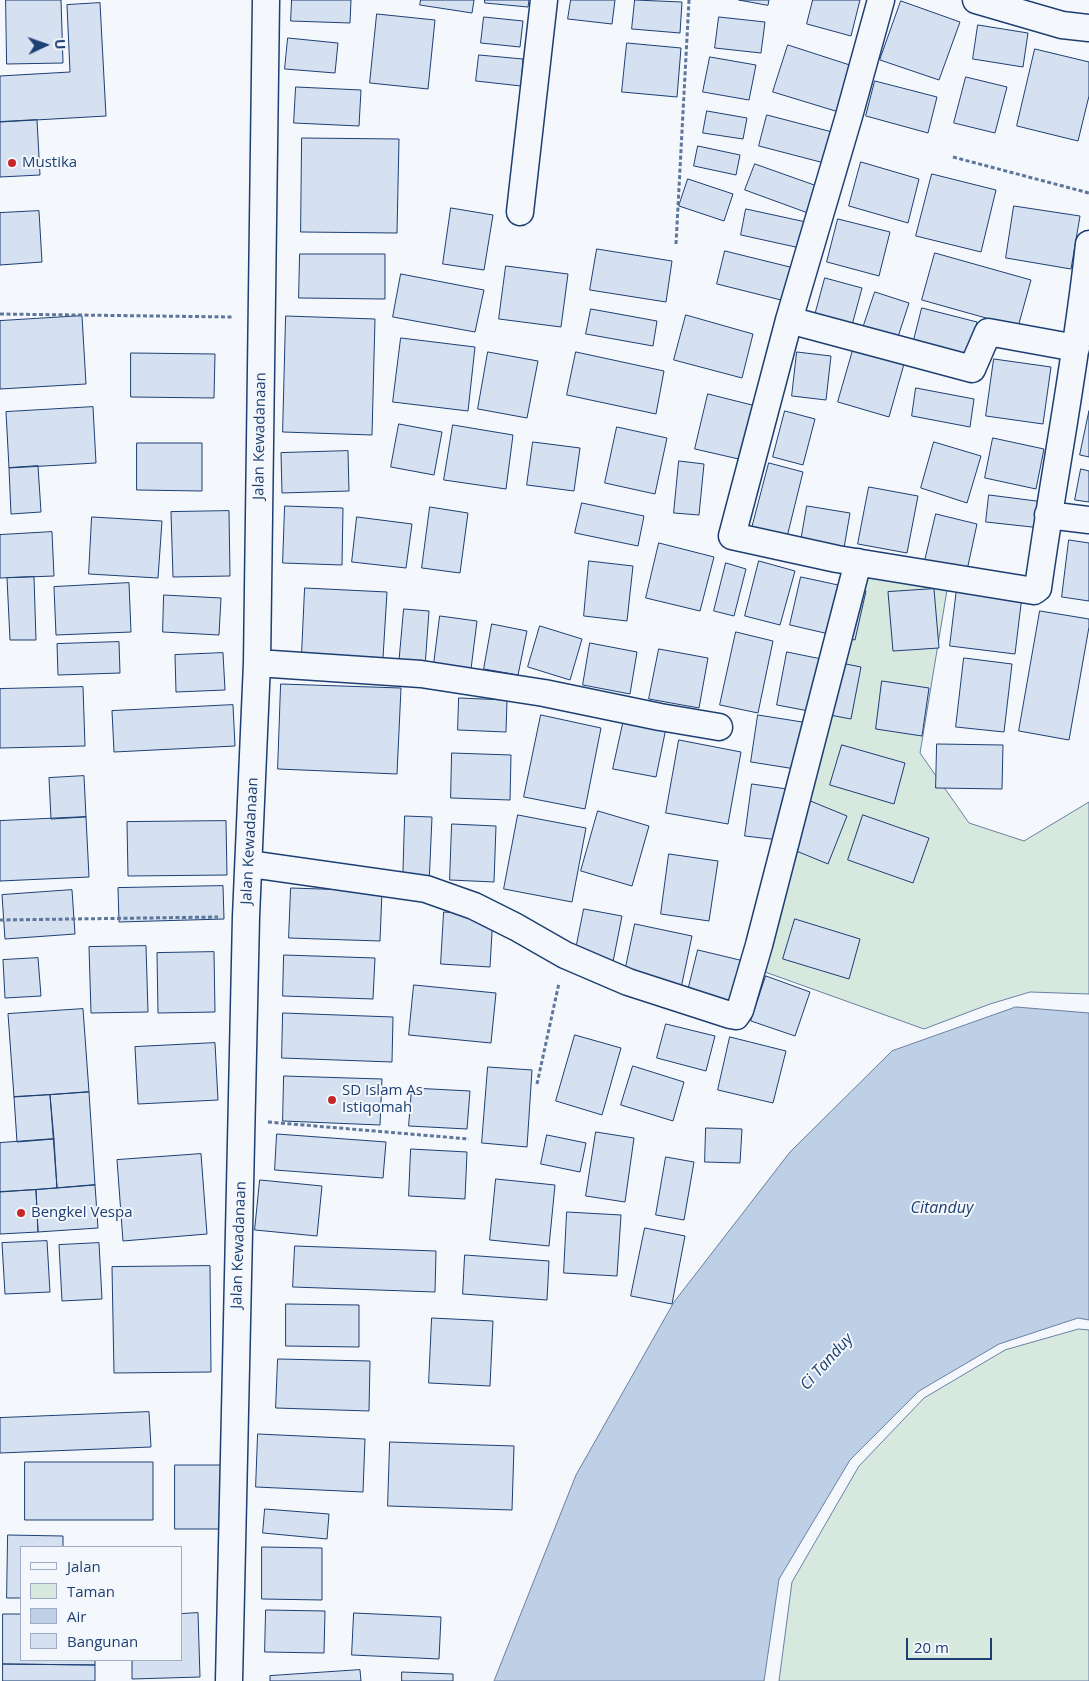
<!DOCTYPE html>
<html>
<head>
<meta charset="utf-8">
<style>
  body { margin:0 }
  #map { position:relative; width:1089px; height:1681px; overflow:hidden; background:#f4f7fb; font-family:"Open Sans",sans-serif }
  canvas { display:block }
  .legend { position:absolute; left:20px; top:1546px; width:162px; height:115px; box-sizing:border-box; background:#f4f7fb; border:1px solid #9eadc5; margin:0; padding:6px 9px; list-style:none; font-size:15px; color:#1d3f73 }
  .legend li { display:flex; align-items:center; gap:10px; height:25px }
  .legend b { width:25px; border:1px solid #9eadc5 }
  .north { position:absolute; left:20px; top:20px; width:50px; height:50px; -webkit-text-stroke:4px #f4f7fb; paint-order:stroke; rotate:87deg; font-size:14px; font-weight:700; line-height:20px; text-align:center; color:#1d3f73 }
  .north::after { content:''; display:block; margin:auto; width:18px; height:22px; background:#1d3f73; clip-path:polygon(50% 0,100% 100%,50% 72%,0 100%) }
  .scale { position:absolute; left:906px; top:1638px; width:86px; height:22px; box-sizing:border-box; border:2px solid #1d3f73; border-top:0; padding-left:6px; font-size:15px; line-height:18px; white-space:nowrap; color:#1d3f73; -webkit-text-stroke:4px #f4f7fb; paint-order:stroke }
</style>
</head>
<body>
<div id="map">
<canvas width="1089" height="1681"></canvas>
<ul class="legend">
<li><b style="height:6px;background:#f4f7fb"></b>Jalan</li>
<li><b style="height:14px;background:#d7e8df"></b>Taman</li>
<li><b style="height:14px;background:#bed0e5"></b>Air</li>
<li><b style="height:14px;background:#d5e0f0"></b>Bangunan</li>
</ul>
<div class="north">U</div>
<div class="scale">20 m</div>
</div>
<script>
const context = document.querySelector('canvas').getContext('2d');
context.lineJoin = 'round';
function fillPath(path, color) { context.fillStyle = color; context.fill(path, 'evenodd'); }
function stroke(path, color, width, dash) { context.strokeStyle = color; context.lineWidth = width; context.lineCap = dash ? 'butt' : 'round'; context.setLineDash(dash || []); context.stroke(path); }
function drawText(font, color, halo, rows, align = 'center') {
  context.font = font + ' "Open Sans",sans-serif'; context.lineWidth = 4; context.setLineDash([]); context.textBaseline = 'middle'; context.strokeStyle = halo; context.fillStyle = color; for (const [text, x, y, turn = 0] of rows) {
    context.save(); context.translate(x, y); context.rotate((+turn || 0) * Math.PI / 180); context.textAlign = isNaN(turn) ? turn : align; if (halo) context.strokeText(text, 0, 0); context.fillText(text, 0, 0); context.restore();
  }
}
const green = new Path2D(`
  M867,573l80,17 -27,163 49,70 55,18 65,-39v192l-59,-2 -40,12 -66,25 -159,-57z
  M1079,1329l10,1v351h-310l13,-99 67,-116 65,-68 81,-48z`);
fillPath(green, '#d7e8df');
stroke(green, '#687fa3', 1);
const water = new Path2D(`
  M1016,1007l73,6v307l-11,-2 -79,26 -80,47 -69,69 -71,119 -15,102h-270l82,-206 98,-173 116,-150 102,-101z`);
fillPath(water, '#bed0e5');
stroke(water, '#687fa3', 1);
const building = new Path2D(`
  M6,0h55l2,63 -56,1z
  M292,0h59l-1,23 -59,-2z
  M421,0h53l-2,13 -52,-8z
  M485,0h44l-1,7 -43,-4z
  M571,0h44l-3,24 -44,-5z
  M635,0l47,2 -2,31 -48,-4z
  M739,0h30l-1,5z
  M813,0h47l-9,36 -44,-12z
  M901,1l59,21 -21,58 -59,-20z
  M100,3l6,113 -106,6v-46l70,-4 -3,-67z
  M377,14l58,6 -7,69 -58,-6z
  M484,17l39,4 -3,26 -39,-4z
  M719,17l46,5 -4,31 -46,-5z
  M978,25l50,8 -5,34 -50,-8z
  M288,38l50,5 -3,30 -50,-4z
  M627,43l54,5 -4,49 -55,-5z
  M788,45l68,22 -14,46 -69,-21z
  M1035,49l54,13v34l-11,45 -61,-15z
  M479,55l44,4 -2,27 -45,-5z
  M710,57l46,8 -7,35 -46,-8z
  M966,77l41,10 -12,46 -41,-10z
  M875,81l62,16 -9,36 -62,-17z
  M296,87l65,3 -2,36 -65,-3z
  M707,111l40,7 -4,21 -40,-6z
  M767,115l69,18 -8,31 -69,-18z
  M37,120l3,55 -40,2v-55z
  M302,138l97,1 -2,94 -96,-1z
  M698,146l42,9 -4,20 -42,-9z
  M861,162l58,17 -11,44 -59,-17z
  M755,164l62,22 -9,27 -63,-23z
  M932,174l64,16 -15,62 -65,-16z
  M688,179l45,15 -9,27 -45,-15z
  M1014,206l66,10 -9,53 -65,-11z
  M451,208l42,7 -9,55 -41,-6z
  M746,209l60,13 -6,26 -59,-13z
  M39,211l3,51 -42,3v-52z
  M838,219l52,13 -11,44 -52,-14z
  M597,249l75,12 -6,41 -76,-12z
  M725,251l69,17 -9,33 -68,-17z
  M935,253l96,27 -13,47 -96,-27z
  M300,254h85v45l-86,-1z
  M506,266l62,8 -7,53 -62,-8z
  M401,274l83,16 -9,42 -82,-15z
  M825,278l37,10 -11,41 -37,-10z
  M875,292l34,11 -12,37 -34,-12z
  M922,308l55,14 -9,36 -55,-14z
  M591,309l66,12 -4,25 -67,-12z
  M686,315l67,19 -11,44 -68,-18z
  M82,316l4,68 -86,5v-68z
  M286,316l89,3 -3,116 -89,-3z
  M401,338l74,9 -7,64 -75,-9z
  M853,350l51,14 -15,53 -51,-15z
  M488,352l50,9 -11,57 -49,-9z
  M576,352l88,19 -8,43 -89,-19z
  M797,352l34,4 -5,44 -34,-4z
  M131,353l84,1 -1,44 -83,-1z
  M994,359l57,8 -8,57 -57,-8z
  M916,388l58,11 -4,28 -58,-11z
  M708,394l48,12 -13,54 -48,-11z
  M93,407l3,56 -87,5 -3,-56z
  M785,411l30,8 -12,46 -30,-8z
  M1089,411v46l-9,-2z
  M399,424l43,8 -8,43 -43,-8z
  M453,425l60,10 -7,54 -62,-9z
  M617,427l50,11 -12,56 -50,-11z
  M993,438l51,11 -8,40 -51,-11z
  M533,442l47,6 -6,43 -47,-6z
  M934,442l47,14 -14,47 -46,-15z
  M137,443h65v48l-65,-1z
  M348,451l1,40 -67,2 -1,-40z
  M679,461l25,3 -5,51 -25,-2z
  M769,463l34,9 -16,65 -35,-9z
  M38,466l3,46 -30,2 -2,-46z
  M1081,469l8,2v31l-14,-2z
  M869,487l49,9 -11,57 -49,-9z
  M989,495l55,7 -3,26 -55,-6z
  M582,503l62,13 -6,30 -63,-13z
  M285,506l58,2 -1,57 -59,-2z
  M807,506l43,7 -6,35 -43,-7z
  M430,507l38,6 -8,60 -38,-5z
  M229,511l1,65 -57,1 -2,-65z
  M936,514l41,10 -11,51 -42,-10z
  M92,517l70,4 -4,57 -69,-4z
  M357,517l55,7 -6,44 -54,-6z
  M52,532l2,44 -54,2v-43z
  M1069,540l20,3v58l-27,-4z
  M659,543l55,14 -14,54 -54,-13z
  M589,561l44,5 -6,55 -43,-5z
  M759,561l36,10 -15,54 -35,-9z
  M726,563l20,6 -12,47 -20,-5z
  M34,577l2,63h-26l-3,-62z
  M801,577l65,14 -11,49 -65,-15z
  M129,583l2,49 -75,3 -2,-48z
  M305,588l82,4 -4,66 -81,-5z
  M957,588l65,8 -7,58 -65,-8z
  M934,589l5,59 -46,3 -5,-59z
  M164,595l57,3 -2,37 -56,-3z
  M404,609l25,2 -4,56 -26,-2z
  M1040,611l49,8v8l-20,113 -50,-9z
  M440,616l37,5 -6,48 -37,-5z
  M492,624l35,7 -9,44 -34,-6z
  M540,626l42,13 -12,41 -42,-13z
  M736,632l37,9 -15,72 -38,-8z
  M119,642l1,31 -62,2 -1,-31z
  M590,643l47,9 -7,42 -47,-9z
  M659,649l49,9 -9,50 -50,-9z
  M787,652l74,15 -10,52 -74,-14z
  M223,653l2,37 -49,2 -1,-37z
  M964,658l48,6 -8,68 -48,-5z
  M882,681l47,7 -7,48 -46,-7z
  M281,684l120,4 -4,86 -119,-5z
  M83,687l2,59 -85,2v-59z
  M459,698l48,2 -1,32 -48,-2z
  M233,705l2,41 -121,6 -2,-41z
  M541,715l60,13 -16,81 -61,-12z
  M758,715l57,9 -7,47 -57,-9z
  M624,719l42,9 -10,49 -43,-8z
  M679,740l62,12 -13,72 -62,-11z
  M937,744l66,1 -1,44 -66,-1z
  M842,745l63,18 -11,41 -64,-19z
  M452,753l59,2 -1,45 -59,-2z
  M84,776l2,41 -35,2 -2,-41z
  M752,784l42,6 -6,51 -43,-5z
  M808,800l39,16 -19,48 -39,-16z
  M598,811l51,15 -17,60 -51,-15z
  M518,815l68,13 -14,74 -68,-13z
  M863,815l66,23 -16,45 -65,-23z
  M405,816l27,1 -3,68 -26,-1z
  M86,817l3,60 -89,4v-60z
  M226,821l1,54 -99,1 -1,-54z
  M452,824l44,2 -2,56 -44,-2z
  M669,854l49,7 -9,60 -48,-7z
  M223,886l1,33 -105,3 -1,-34z
  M291,888l91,3 -2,50 -91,-3z
  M72,890l3,44 -70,5 -3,-44z
  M584,909l38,7 -12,61 -38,-8z
  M444,912l49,3 -3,52 -49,-3z
  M795,919l65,20 -11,40 -66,-20z
  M635,924l57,12 -12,57 -57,-12z
  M146,946l2,66 -57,1 -2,-66z
  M698,950l50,12 -12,53 -51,-12z
  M214,952l1,60 -57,1 -1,-60z
  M284,955l91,3 -2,41 -90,-3z
  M38,958l3,38 -36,2 -2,-38z
  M766,976l44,16 -15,44 -44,-15z
  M414,985l82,8 -5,50 -82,-8z
  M83,1009l6,83 -75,5 -6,-83z
  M283,1013l110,4 -1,45 -110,-4z
  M666,1024l49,12 -9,35 -49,-13z
  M575,1035l46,13 -19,67 -46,-14z
  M730,1037l56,14 -13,52 -55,-13z
  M215,1043l3,57 -80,4 -3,-57z
  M633,1066l51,16 -11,39 -52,-16z
  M488,1067l44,3 -5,77 -45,-4z
  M284,1076l98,3 -2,46 -97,-4z
  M412,1088l58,3 -3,38 -58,-3z
  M89,1092l6,93 -38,3 -7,-93z
  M50,1095l4,44 -37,3 -3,-45z
  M706,1128l36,1 -2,34 -35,-1z
  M596,1132l38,6 -9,64 -39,-6z
  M277,1134l109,8 -3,36 -108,-8z
  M547,1135l39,8 -6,29 -39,-8z
  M54,1139l3,49 -57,4v-49z
  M411,1149l56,3 -2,47 -56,-3z
  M201,1154l6,80 -84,7 -6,-81z
  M666,1157l28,5 -10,58 -28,-5z
  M496,1179l59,6 -6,61 -59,-6z
  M260,1180l62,6 -5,50 -62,-6z
  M95,1185l3,43 -60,4 -2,-42z
  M36,1190l2,42 -38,2v-42z
  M567,1212l54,3 -4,61 -53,-3z
  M645,1228l40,8 -13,68 -41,-8z
  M47,1241l3,51 -45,2 -3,-51z
  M99,1243l3,56 -40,2 -3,-56z
  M295,1246l141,5 -1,41 -142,-5z
  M465,1255l84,6 -2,39 -84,-6z
  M210,1266l1,106 -97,1 -2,-106z
  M286,1304l73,1v42l-73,-1z
  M432,1318l61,3 -3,65 -61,-3z
  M278,1359l92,2 -1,50 -93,-3z
  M149,1412l2,35 -151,6v-35z
  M258,1434l107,5 -2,53 -107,-5z
  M390,1442l124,4 -2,64 -124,-4z
  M25,1462h128v58h-128z
  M175,1465h50v64h-50z
  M265,1509l64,5 -2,25 -64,-6z
  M8,1535l55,1v11h-42v51h-14z
  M262,1547l60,1v52l-60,-1z
  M266,1610l59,1 -1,42 -59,-1z
  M198,1613l2,64 -68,2v-19h49v-46z
  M354,1613l87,4 -2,42 -87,-4z
  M3,1614h18v46h74v5l-92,-1z
  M3,1664l92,1v16h-92z
  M360,1670l1,11h-91v-5z
  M402,1672l51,2v7h-51z`);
fillPath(building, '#d5e0f0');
stroke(building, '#1d3f73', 1);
const minor = new Path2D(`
  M881,0l-32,116 -60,204 183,49 16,-37 88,16
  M976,0l86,25 27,3
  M520,212l24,-212
  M789,320l-57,216 105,23 197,32 4,-3c16,-115 39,-229 51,-344
  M1048,515l41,5
  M257,663l164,11 123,19 116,24 59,10
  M250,864l176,25 48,17 42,21 49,28 63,27 102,33 6,1 4,-6 19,-65 99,-383
  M229,1681l17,-764 11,-254 9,-663`);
stroke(minor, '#1d3f73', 29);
stroke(new Path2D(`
  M953,157l136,36
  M676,244l13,-244
  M0,314l234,3
  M0,920l218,-3
  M537,1084l22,-101
  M268,1122l201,17`), '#5e769c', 3, [4, 2.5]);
stroke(minor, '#f4f7fb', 26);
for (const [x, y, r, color] of [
  [12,163,5,"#c62828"],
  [332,1100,5,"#c62828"],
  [21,1213,5,"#c62828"]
]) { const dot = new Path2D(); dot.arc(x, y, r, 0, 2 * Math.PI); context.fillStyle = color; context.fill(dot); stroke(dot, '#f4f7fb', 2); }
drawText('15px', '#1d3f73', '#f4f7fb', [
  ["Mustika",22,163],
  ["SD Islam As",342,1091],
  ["Istiqomah",342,1108],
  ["Bengkel Vespa",31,1213]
], 'left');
drawText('15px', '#1d3f73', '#f4f7fb', [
  ["Jalan Kewadanaan",260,436,-89],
  ["Jalan Kewadanaan",250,841,-87],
  ["Jalan Kewadanaan",239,1245,-88]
]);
drawText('italic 16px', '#1d3f73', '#f4f7fb', [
  ["Citanduy",942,1208],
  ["Ci Tanduy",827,1362,-48]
]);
</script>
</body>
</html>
